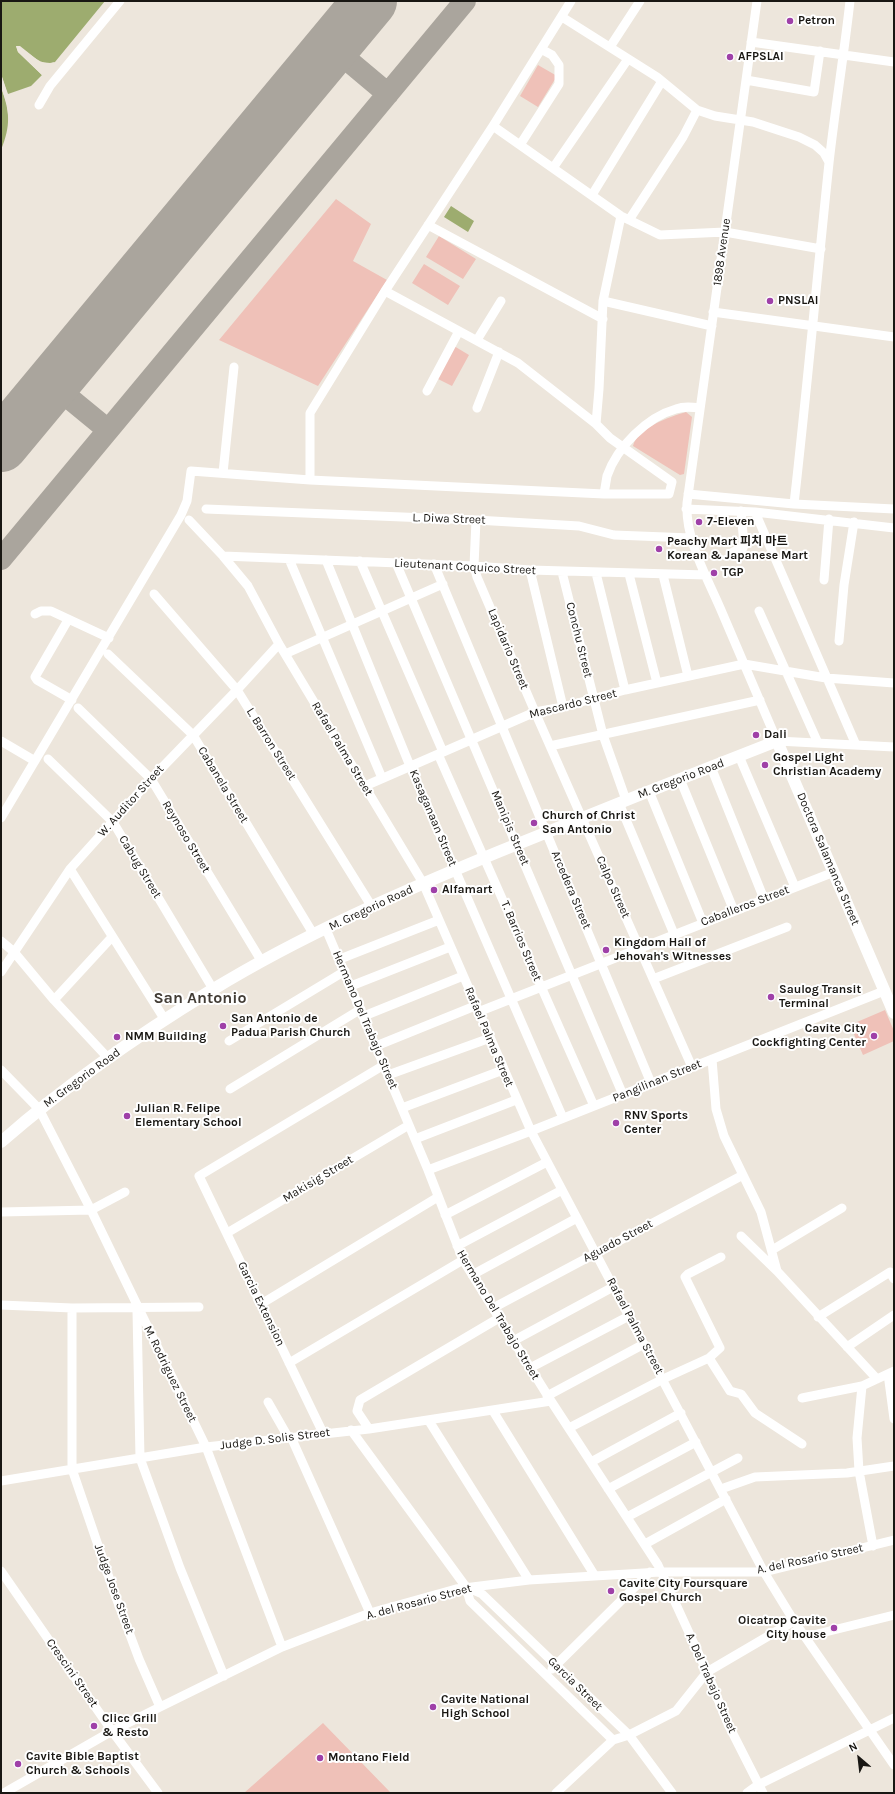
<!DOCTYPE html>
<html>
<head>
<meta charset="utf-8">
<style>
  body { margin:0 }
  #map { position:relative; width:895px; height:1794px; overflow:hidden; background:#ede6dc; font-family:Karla,sans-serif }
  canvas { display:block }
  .frame { position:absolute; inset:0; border:2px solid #191713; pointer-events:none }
  .north { position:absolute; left:839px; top:1738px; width:40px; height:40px; -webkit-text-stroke:3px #fff; paint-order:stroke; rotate:332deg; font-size:11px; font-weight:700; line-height:16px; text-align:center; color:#191713 }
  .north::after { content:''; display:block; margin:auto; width:14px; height:18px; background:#191713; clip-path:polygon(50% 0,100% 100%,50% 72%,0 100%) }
</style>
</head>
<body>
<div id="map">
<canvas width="895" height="1794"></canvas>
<div class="frame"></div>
<div class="north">N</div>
</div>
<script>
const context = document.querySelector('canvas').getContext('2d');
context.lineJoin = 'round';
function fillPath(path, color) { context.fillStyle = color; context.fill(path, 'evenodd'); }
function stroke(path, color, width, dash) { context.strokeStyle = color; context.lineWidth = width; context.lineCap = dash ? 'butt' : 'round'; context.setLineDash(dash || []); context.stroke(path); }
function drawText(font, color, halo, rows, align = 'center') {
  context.font = font + ' Karla,"Noto Sans KR",sans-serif'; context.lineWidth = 4; context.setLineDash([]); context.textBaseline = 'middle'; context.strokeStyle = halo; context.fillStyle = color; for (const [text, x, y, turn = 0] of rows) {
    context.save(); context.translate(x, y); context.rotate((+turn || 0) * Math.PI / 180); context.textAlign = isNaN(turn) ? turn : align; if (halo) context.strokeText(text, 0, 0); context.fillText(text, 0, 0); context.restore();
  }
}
fillPath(new Path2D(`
  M538,65l19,11 -19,31 -18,-11z
  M336,199l35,25 -18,37 34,19 -69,106 -99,-46z
  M439,236l37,23 -13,20 -37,-22z
  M424,264l36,22 -12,19 -36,-22z
  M454,346l15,9 -17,31 -16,-8z
  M686,412l6,5 -8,57 -4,1 -47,-29c5,-19 37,-29 53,-34z
  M885,1010l9,21v10l-31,14 -13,-30z
  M323,1723l68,70h-147z`), '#efc1b8');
fillPath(new Path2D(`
  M1,1h104l-50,61c-15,6 -25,-11 -39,-16l2,6 24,23 -11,11 -23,8 -7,-20z
  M1,87c9,25 10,38 0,63z
  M451,206l23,15 -6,11 -24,-15z`), '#9dac6f');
fillPath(new Path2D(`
  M16,46h4l20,16 10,1 5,-1 -5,3 -10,-1 -22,-16 26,26 -1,2 -25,-24z
  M1,74l7,22 -2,-2 5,20v7l-2,2 -2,-18 -6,-18v-2h1z`), '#ede6dc');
stroke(new Path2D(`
  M332,47l56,47
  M52,384l56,46
  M1,559l464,-558`), '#aaa59d', 22);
stroke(new Path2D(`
  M1,445l369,-444`), '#aaa59d', 54);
stroke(new Path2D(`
  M757,1l-70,502c-2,37 20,74 34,107 18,43 37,87 56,131l117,6
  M562,17l95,60 40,33 18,6 38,6 46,15 16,8 9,8 5,9
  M751,42l143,20
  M610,47l30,-46
  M746,80l68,12 6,-41
  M39,105l11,-19 70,-85
  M493,126l128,90 39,19 65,-3 96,17
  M520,145l39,-61v-19l-7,-10 -11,-6
  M553,168l75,-109
  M592,195l70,-114
  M629,220l54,-83 14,-27
  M428,225l175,94
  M603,301l109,25
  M713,312l181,25
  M477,340l24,-39
  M427,391l32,-60
  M477,408l22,-56
  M596,424l3,-35 4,-88 18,-85
  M223,473l11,-106
  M310,480v-67l75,-122 108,-165 78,-125
  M604,494c1,-6 2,-12 3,-18 10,-29 40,-59 69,-67 8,-3 16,-2 24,-1
  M688,494l106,10 100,5
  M794,504c13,-114 23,-227 35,-341 6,-54 15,-108 21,-162
  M206,509l270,11 103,6 35,9 77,3
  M686,509l69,3 139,16
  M755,512l101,233
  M189,520l34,36 25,30 31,58 144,239 108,248 233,441 30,49 100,144
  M476,520l-2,46 3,11 58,135 157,355
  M733,552l10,-4 1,-3 -3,-34
  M223,556l251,10 56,4 176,5
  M289,559l93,219
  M326,560l84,206 153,352
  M360,561l83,191
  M396,563l227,532
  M434,564l217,519
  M530,570l33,137
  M562,572l41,163 23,65
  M596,573l29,117
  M629,574l28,109
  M663,575l25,101
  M824,580l5,-61
  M154,594l83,96 135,217
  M759,611l59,132
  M35,614l6,-3h10l58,27
  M68,620l-33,57 2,3 35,20
  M839,641l5,-56 10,-63
  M108,654l85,81 121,200
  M285,654l158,-70
  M78,708l73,71 111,183
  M1,741l34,20
  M550,746l210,-46
  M438,754c53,117 103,235 156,352
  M739,756l56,131
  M48,759l65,63 100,167
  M711,767l53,132
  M680,779l54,132
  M365,786l170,-74 28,-5 62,-17 119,-26 82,14 68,5
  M649,791l54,132
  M619,803l55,131
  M1,818l180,-303 6,-14 4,-30 119,9 294,14h65l3,-12 -62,-44 -14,-14 -78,-61 -133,-72
  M70,869l95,151
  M326,929l102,241 35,90 88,141 107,164 49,107 21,52 35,69
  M1,941l13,11 40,48 54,58
  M340,959l99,-39
  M1,972l69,-103 81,-90 86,-89 42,-46
  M653,979l134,-52
  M351,986l99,-39
  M54,1000l58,-63
  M478,1012l356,-140
  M364,1016l99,-40
  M229,1041l116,-70
  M376,1046l99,-40
  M712,1059l4,50 8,27 37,76 16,59
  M1,1070l38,39 52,101 115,237 76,200
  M388,1075l102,-37
  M230,1089l131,-80
  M402,1108l101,-38
  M415,1139l101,-39
  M428,1170l103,-39 353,-140
  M1,1212l90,-2 34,-18
  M445,1215l102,-53
  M227,1233l182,-108
  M741,1236l36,35 100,108
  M457,1246l105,-56
  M772,1250l70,-42
  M472,1275l105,-57
  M261,1304l177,-107
  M1,1305l71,3 127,-1
  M72,1308v161l42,123 25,67 21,48
  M493,1308l250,-133
  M137,1311l3,147 40,110 44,108
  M818,1317l72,-45 4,7
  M513,1341l100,-54
  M847,1347l47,-32
  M709,1358l11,-10 -35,-71 3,-3 33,-17
  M289,1363l174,-103
  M530,1368l99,-52
  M888,1374l6,45
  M862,1386l-5,52 2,33 14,75
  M547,1396l97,-52
  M802,1398l60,-12 32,-15
  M268,1402l20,35
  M493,1411l102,165
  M429,1421l100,159
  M569,1428l94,-49 46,-21 21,33 11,3 14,19 47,31
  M369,1429l-12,-18 3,-11 139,-82
  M351,1430l115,157 4,14 143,139
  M323,1433l-124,-257 185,-111
  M291,1437l79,176
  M591,1462l90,-49
  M1,1481l205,-34 163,-18 182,-28
  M608,1489l88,-47
  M721,1489l34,-12 92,-4 47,-7
  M627,1517l111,-59
  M645,1544l81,-45
  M1,1571l111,160 46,62
  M466,1587l16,7 147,141 43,58
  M805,1637l89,-22
  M552,1669l98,-97
  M4,1793l108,-62 48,-24 122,-60 88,-34 86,-24 73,-9 131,-8h104l130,-32
  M556,1793l57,-53 16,-5 47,-24 31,-39 87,-51
  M747,1793l11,-8 136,-67`), '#fff', 9);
stroke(new Path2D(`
  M1,1142c65,-57 137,-107 211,-152 90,-55 189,-98 286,-138 93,-38 186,-75 279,-111l117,272`), '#fff', 12);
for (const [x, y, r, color] of [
  [790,21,4,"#9f40a8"],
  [730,57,4,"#9f40a8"],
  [770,301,4,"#9f40a8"],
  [699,522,4,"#9f40a8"],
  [659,549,4,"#9f40a8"],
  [714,573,4,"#9f40a8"],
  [756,735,4,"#9f40a8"],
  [765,765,4,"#9f40a8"],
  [534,823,4,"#9f40a8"],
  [434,890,4,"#9f40a8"],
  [606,950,4,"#9f40a8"],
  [771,997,4,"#9f40a8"],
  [223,1026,4,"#9f40a8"],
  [874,1036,4,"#9f40a8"],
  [117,1037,4,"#9f40a8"],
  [127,1116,4,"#9f40a8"],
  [616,1123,4,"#9f40a8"],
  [611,1591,4,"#9f40a8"],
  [834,1628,4,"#9f40a8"],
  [433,1707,4,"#9f40a8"],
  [94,1726,4,"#9f40a8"],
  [320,1758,4,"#9f40a8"],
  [18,1764,4,"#9f40a8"]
]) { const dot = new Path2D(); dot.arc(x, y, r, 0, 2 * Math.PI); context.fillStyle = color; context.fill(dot); stroke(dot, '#fff', 1.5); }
drawText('bold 12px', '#191713', '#fff', [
  ["Petron",798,21],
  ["AFPSLAI",738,57],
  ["PNSLAI",778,301],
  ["7-Eleven",707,522],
  ["Peachy Mart 피치 마트",667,542],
  ["Korean & Japanese Mart",667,556],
  ["TGP",722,573],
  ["Dali",764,735],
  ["Gospel Light",773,758],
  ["Christian Academy",773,772],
  ["Church of Christ",542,816],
  ["San Antonio",542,830],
  ["Alfamart",442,890],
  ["Kingdom Hall of",614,943],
  ["Jehovah's Witnesses",614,957],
  ["Saulog Transit",779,990],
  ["Terminal",779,1004],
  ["San Antonio de",231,1019],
  ["Padua Parish Church",231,1033],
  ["Cavite City",866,1029,"right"],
  ["Cockfighting Center",866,1043,"right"],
  ["NMM Building",125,1037],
  ["Julian R. Felipe",135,1109],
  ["Elementary School",135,1123],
  ["RNV Sports",624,1116],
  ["Center",624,1130],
  ["Cavite City Foursquare",619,1584],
  ["Gospel Church",619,1598],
  ["Oicatrop Cavite",826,1621,"right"],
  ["City house",826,1635,"right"],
  ["Cavite National",441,1700],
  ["High School",441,1714],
  ["Clicc Grill",102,1719],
  ["& Resto",102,1733],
  ["Cavite Bible Baptist",26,1757],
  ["Church & Schools",26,1771],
  ["Montano Field",328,1758]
], 'left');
drawText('12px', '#191713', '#fff', [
  ["1898 Avenue",722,252,-82],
  ["L. Diwa Street",449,519,2],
  ["Lieutenant Coquico Street",465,567,3],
  ["Conchu Street",579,640,76],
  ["Lapidario Street",508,649,67],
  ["Mascardo Street",573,704,-14],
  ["L. Barron Street",271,744,58],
  ["Rafael Palma Street",342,749,59],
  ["M. Gregorio Road",681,779,-21],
  ["Cabanela Street",223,785,59],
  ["W. Auditor Street",131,801,-48],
  ["Kasaganaan Street",433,818,67],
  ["Manipis Street",510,828,67],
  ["Reynoso Street",186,837,59],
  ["Doctora Salamanca Street",828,859,67],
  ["Cabug Street",140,867,59],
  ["Calpo Street",613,887,66],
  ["Arcedera Street",571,890,67],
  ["Caballeros Street",745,906,-21],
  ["M. Gregorio Road",371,908,-25],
  ["T. Barrios Street",521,941,67],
  ["Hermano Del Trabajo Street",365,1020,67],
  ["Rafael Palma Street",489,1037,67],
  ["M. Gregorio Road",82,1078,-36],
  ["Pangilinan Street",657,1081,-22],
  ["Makisig Street",318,1179,-31],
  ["Aguado Street",618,1241,-28],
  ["Garcia Extension",261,1304,64],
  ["Hermano Del Trabajo Street",498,1315,59],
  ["Rafael Palma Street",635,1326,62],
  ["M. Rodriguez Street",170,1374,64],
  ["Judge D. Solis Street",275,1439,-7],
  ["A. del Rosario Street",810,1559,-12],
  ["Judge Jose Street",114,1589,70],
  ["A. del Rosario Street",419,1602,-15],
  ["Crescini Street",72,1673,55],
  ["A. Del Trabajo Street",711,1683,66],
  ["Garcia Street",575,1684,44]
]);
drawText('bold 16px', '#423c35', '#fff', [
  ["San Antonio",200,998]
]);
</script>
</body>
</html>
